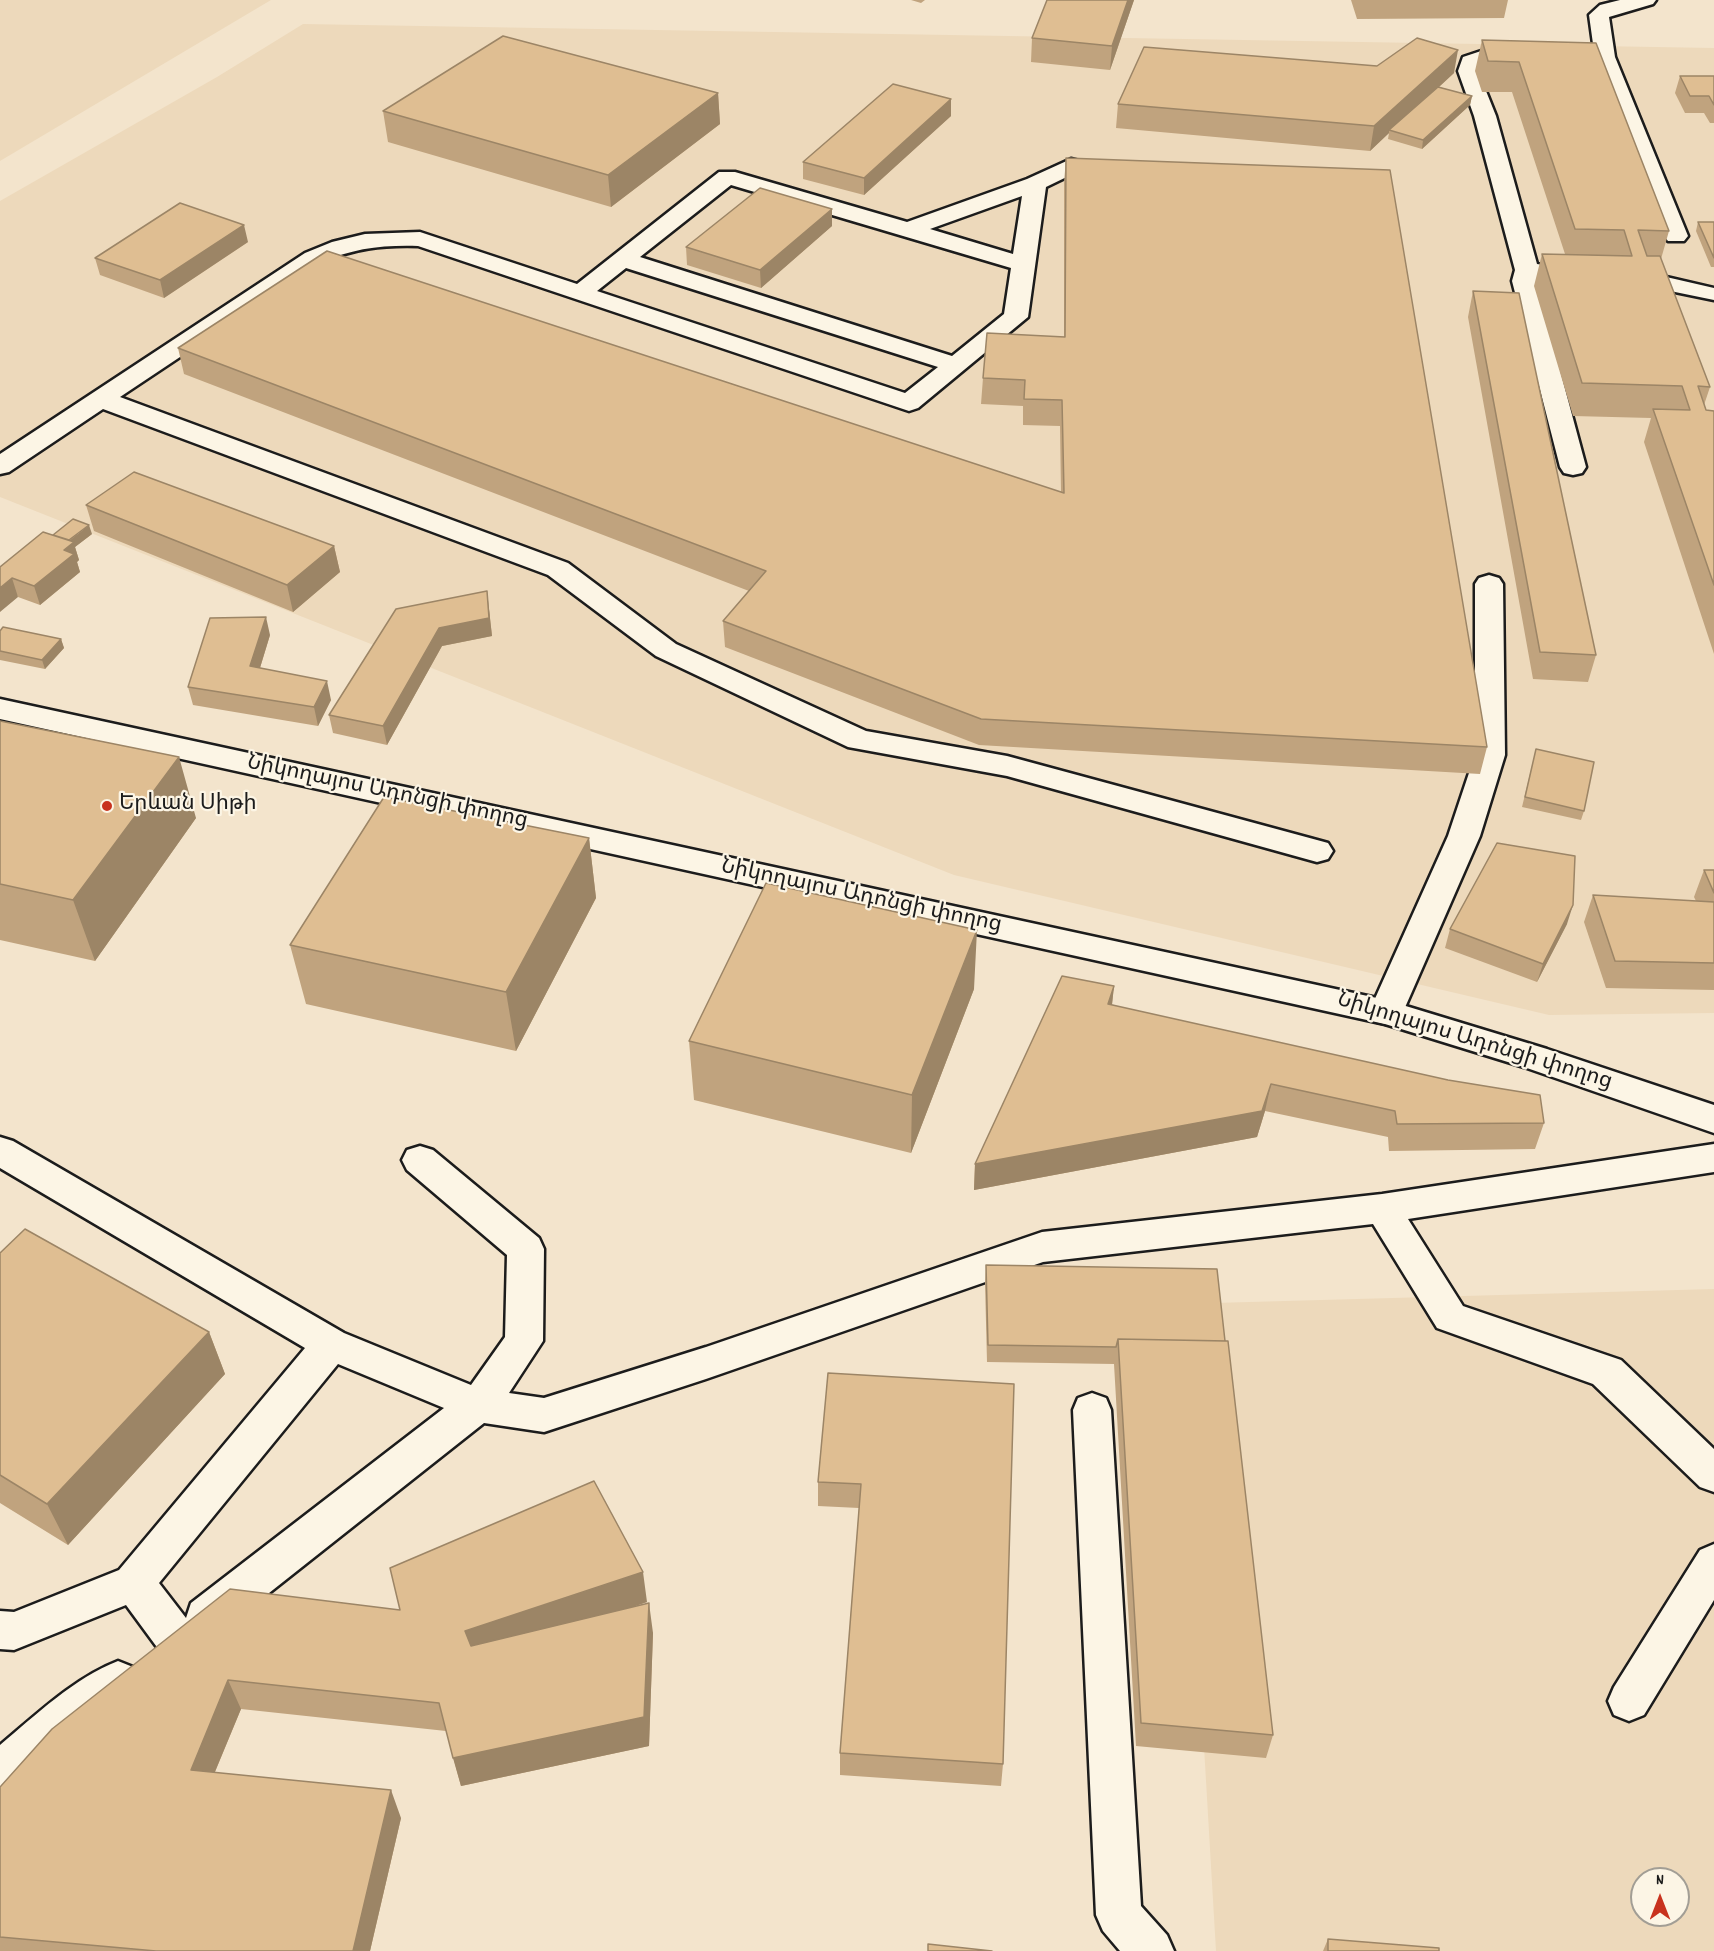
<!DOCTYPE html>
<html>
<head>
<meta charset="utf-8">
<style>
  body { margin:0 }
  #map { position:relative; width:1714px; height:1951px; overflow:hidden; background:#f3e4cc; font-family:Dekko,sans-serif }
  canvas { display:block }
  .north { position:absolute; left:1630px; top:1867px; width:60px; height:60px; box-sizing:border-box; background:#fcf5e5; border:2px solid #a29e95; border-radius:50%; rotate:0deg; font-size:16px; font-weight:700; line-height:24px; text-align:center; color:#1c1c1c }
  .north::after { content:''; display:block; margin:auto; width:21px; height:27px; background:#c8321e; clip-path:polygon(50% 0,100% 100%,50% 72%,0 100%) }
</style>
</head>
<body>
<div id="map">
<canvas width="1714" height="1951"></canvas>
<div class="north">N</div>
</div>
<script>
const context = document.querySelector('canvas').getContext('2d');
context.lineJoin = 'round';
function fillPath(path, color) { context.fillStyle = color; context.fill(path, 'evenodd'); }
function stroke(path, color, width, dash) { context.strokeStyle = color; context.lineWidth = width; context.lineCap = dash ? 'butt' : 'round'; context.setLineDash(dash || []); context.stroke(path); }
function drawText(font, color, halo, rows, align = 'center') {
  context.font = font + ' Dekko,"Noto Sans Armenian",sans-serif'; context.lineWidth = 4.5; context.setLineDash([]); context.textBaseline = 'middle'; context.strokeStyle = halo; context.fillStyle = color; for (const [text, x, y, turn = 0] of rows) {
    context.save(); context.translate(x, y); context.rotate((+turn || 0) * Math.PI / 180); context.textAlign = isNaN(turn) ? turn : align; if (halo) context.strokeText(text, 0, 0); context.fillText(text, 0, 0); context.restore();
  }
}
fillPath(new Path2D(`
  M0,0h271l-271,161z
  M303,24l1411,24v965l-165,2 -595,-140 -954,-378v-296l217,-124z
  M1714,1289v662h-498l-38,-647zM1642,1879h36v36h-36z`), '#edd9bb');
const service = new Path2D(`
  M1620,0h36l-3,4 -44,13 6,40 73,179 -4,5h-16l-4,-5 -67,-173h-114l-3,2 -2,6 18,45 41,148 19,3 4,5 -4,5 -19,1 -1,3 50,186 -4,6 -9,2 -9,-2 -4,-6 -48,-186 3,-11 -41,-154 -16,-45 5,-14 18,-6h113l-5,-36 11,-10z
  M1071,159l8,2 3,5 -3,5 -33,16 -18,130 -110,91 -9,3 -9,-3 -482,-162c-35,-1 -65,2 -97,17l-201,134 448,166 108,81 190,87 141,25 310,84 11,3 5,8 -5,8 -11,3 -310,-86 -159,-29 -192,-91 -108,-81 -445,-166 -94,63 -9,2v-20l305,-201 27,-11 33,-8 55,-2 157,52 142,-112h16l172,50 120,-43zM731,185l280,83 -7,46 -52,42 -312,-99zM1022,196l-9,58 -83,-25zM626,268l312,99 -33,26 -308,-102z
  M1649,273l65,15v12l-73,-15 -4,-5 4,-5z
  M1489,575l10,3 4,6 2,171 -25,81 -77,176 -5,9 -12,3 -12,-3 -5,-9 79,-176 27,-81v-171l4,-6z
  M0,1137l13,4 331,192 127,52 34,-48 2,-82 -100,-85 -5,-10 5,-10 13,-4 13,4 106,88 5,11 -1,92 -34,52 35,5 162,-51 336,-115 340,-38 332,-50v28l-306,47 55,87 158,54 93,89v43l-14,-5 -107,-103 -156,-56 -64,-104 -330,38 -337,117 -162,53 -60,-9 -263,208 -15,5 -12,-4 4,8 -6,14 -15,5 -15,-5 -36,-49 -112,45 -14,-1v-38l14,1 105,-42 186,-222 -305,-180zM338,1364l106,44 -253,195 -5,15 -27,-35z
  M1092,1393l14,5 5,12 30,496 26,29 7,16h-54l-17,-20 -7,-16 -23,-505 5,-12z
  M1714,1544v56l-70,115 -15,6 -15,-6 -6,-14 6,-14 86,-137z
  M118,1661l15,6 6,14 -6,14 -55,38 -63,55 -15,6v-49c36,-30 74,-67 118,-84z`);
const tertiary = new Path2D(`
  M0,699l1386,301 161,49 167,56v28l-190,-66 -139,-43 -1385,-305z`);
stroke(service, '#1c1c1c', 5);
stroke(tertiary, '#1c1c1c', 5);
fillPath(service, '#fcf5e5');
fillPath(tertiary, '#fcf5e5');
fillPath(new Path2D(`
  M911,0h14l-4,3z
  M1047,0h87l-24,70 -79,-8 1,-24z
  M1351,0h157l-4,18 -147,1z
  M1482,40l114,3 73,188 -8,28 49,128 -6,18 2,5 8,1v243l-70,-212 7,-24 -78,-2 -39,-130 8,-32h23l-53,-162h-30l-7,-21z
  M1454,73l-15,14 33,9 -2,9 -48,44 -34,-10 1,-6 -19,18 -254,-23 2,-24z
  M1680,76h34v47h-4l-6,-10h-19l-10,-20z
  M718,93l2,31 -109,83 -223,-65 -5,-31z
  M951,99v17l-87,79 -61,-16v-17z
  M1066,158l421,589 -7,27 -501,-29 -254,-98 -2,-26 26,-30 -565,-217 -6,-26 883,145 -1,-67 -37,-1v-19l-42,-2 2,-26 81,-41v-154z
  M832,209v17l-71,62 -74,-23 -1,-18z
  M1698,222h16v45h-3l-15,-36z
  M248,242l-84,56 -64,-23 -5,-17z
  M1473,291l123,364 -8,27 -55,-3 -65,-362z
  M86,505l248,41 6,26 -47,40 -199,-81z
  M92,534l-17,13 4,13 -2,2 3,10 -40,33 -22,-8 -18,-30 53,-32z
  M489,610l3,26 -50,10 -55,99 -54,-12 -4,-18z
  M0,631l61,8 3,9 -19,21 -45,-9z
  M270,635l-10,33 71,32 -13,26 -125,-21 -5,-18z
  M0,721l196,97 -101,143 -95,-21z
  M1536,749l48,62 -3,9 -59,-13z
  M589,838l7,60 -80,153 -210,-47 -16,-59z
  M1704,870h10v120l-108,-2 -22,-66 9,-27 103,6 -2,-4z
  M1567,924l-30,58 -92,-34 5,-19z
  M1114,986l-2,19 432,118 -9,26 -146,2 -1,-14 -123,-26 -8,26 -283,53 1,-26z
  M974,989l-63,164 -217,-53 -5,-59z
  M0,1253l209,79 16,42 -157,171 -68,-42z
  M986,1265l239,76 48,394 -7,23 -130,-12 -22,-382 -127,-2 -2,-79z
  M828,1373l175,391 -2,22 -161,-11v-22l19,-245 -41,-2v-24z
  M647,1602l-14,5 20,26 -4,113 -188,40 -15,-55 -205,-22 -26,63 186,46 -31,133h-370v-164l52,-58 348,-119z
  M1328,1939l111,12h-116z`), '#c0a37e');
fillPath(new Path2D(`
  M1128,0h6l-24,70 2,-24z
  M1458,50l-4,23 -63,58 -2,-1v3l-19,18 4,-25z
  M718,93l2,31 -109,83 -3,-32z
  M1472,96l-2,9 -48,44 1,-9z
  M951,99v17l-87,79v-17z
  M832,209v17l-71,62 -1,-18z
  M244,225l4,17 -84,56 -4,-18z
  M89,525l3,9 -17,13 4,13 -2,2 3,10 -40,33 -6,-19 30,-36 4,-8z
  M334,546l6,26 -47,40 -6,-27z
  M12,578l6,19 -18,15v-24z
  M487,591l5,45 -50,10 -55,99 -4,-19 56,-98z
  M266,617l4,18 -15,49 -5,-18z
  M61,639l3,9 -19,21 -3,-9z
  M327,681l4,19 -13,26 -4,-19z
  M179,757l17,61 -101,143 -22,-61z
  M589,838l7,60 -80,153 -10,-59z
  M1573,905l-6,19 -30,58 6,-18z
  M977,930l-3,59 -63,164 1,-58z
  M1114,986l-3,27 -3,-9z
  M1271,1084l-6,27 -8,26 -283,53 1,-26z
  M209,1332l16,42 -157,171 -21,-41z
  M643,1572l4,30 -174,59 -8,-30z
  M649,1603l4,30 -4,113 -188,40 -8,-28z
  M228,1680l13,29 -37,89 -13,-28z
  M391,1790l10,28 -31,133h-17z`), '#9c8566');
const building = new Path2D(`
  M1047,0h81l-16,46 -80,-8z
  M503,36l215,57 -110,82 -225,-64z
  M1417,38l41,12 -84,76 -256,-22 26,-57 233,19z
  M1482,40l114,3 73,188 -31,-1 9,26h13l50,131 -12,-1 8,24 8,1v174l-61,-176 37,1 -8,-24 -100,-3 -40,-129 90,2 -8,-26 -49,-1 -56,-167 -31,-1z
  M1680,76h34v29l-5,-9h-19z
  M893,84l58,15 -87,79 -61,-16z
  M1438,87l34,9 -49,44 -34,-10z
  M1066,158l324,12 97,577 -506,-28 -258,-98 43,-50 -588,-223 149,-97 737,242 -2,-93 -38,-1 1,-19 -42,-2 4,-45 78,4z
  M760,188l72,21 -72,61 -74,-23z
  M180,203l64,22 -84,55 -65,-22z
  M1698,222h16v36z
  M1473,291l46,2 77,362 -56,-3z
  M134,472l200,74 -47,39 -201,-80z
  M73,519l16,6 -20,15 -16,-5z
  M43,532l31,10 -10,8 10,4 -40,32 -22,-8 -12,10v-21z
  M487,591l2,27 -50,10 -56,98 -54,-11 67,-106z
  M266,617l-16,49 77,15 -13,26 -126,-20 22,-69z
  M3,627l58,12 -19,21 -42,-9v-20z
  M0,721l179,36 -106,143 -73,-16z
  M1536,749l58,13 -10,49 -59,-14z
  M384,797l205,41 -83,154 -216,-47z
  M1497,843l78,13 -2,49 -30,59 -93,-35z
  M1704,870h10v23z
  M766,883l211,47 -65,165 -223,-54z
  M1593,895l121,7v61l-99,-2z
  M1062,976l52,10 -6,18 340,76 92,15 4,28 -147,1 -2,-13 -124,-27 -9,27 -287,53z
  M25,1229l184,103 -162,172 -47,-29v-222z
  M986,1265l231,4 8,72 -107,-2 -2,8 -128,-2z
  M1118,1339l110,2 45,394 -132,-12z
  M828,1373l186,11 -11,380 -163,-11 21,-269 -43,-2z
  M594,1481l49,91 -178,59 6,15 178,-43 -5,114 -191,41 -14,-55 -211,-23 -37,90 200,20 -38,161h-197l-156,-14v-150l52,-58 178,-140 170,21 -10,-42z
  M1328,1939l111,9v3h-111z
  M928,1944l64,7h-64z`);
fillPath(building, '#dfbe92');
stroke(building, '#9c8566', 1.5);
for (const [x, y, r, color] of [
  [107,806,6,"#c8321e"]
]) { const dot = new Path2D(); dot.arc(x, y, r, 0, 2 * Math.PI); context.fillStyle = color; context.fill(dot); stroke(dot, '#fcf5e5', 2); }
drawText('22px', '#1c1c1c', '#fcf5e5', [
  ["Նիկողայոս Ադոնցի փողոց",387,794,12],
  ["Նիկողայոս Ադոնցի փողոց",861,898,12],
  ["Նիկողայոս Ադոնցի փողոց",1474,1043,17]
]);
drawText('22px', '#1c1c1c', '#fcf5e5', [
  ["Երևան Սիթի",119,806]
], 'left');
</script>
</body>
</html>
